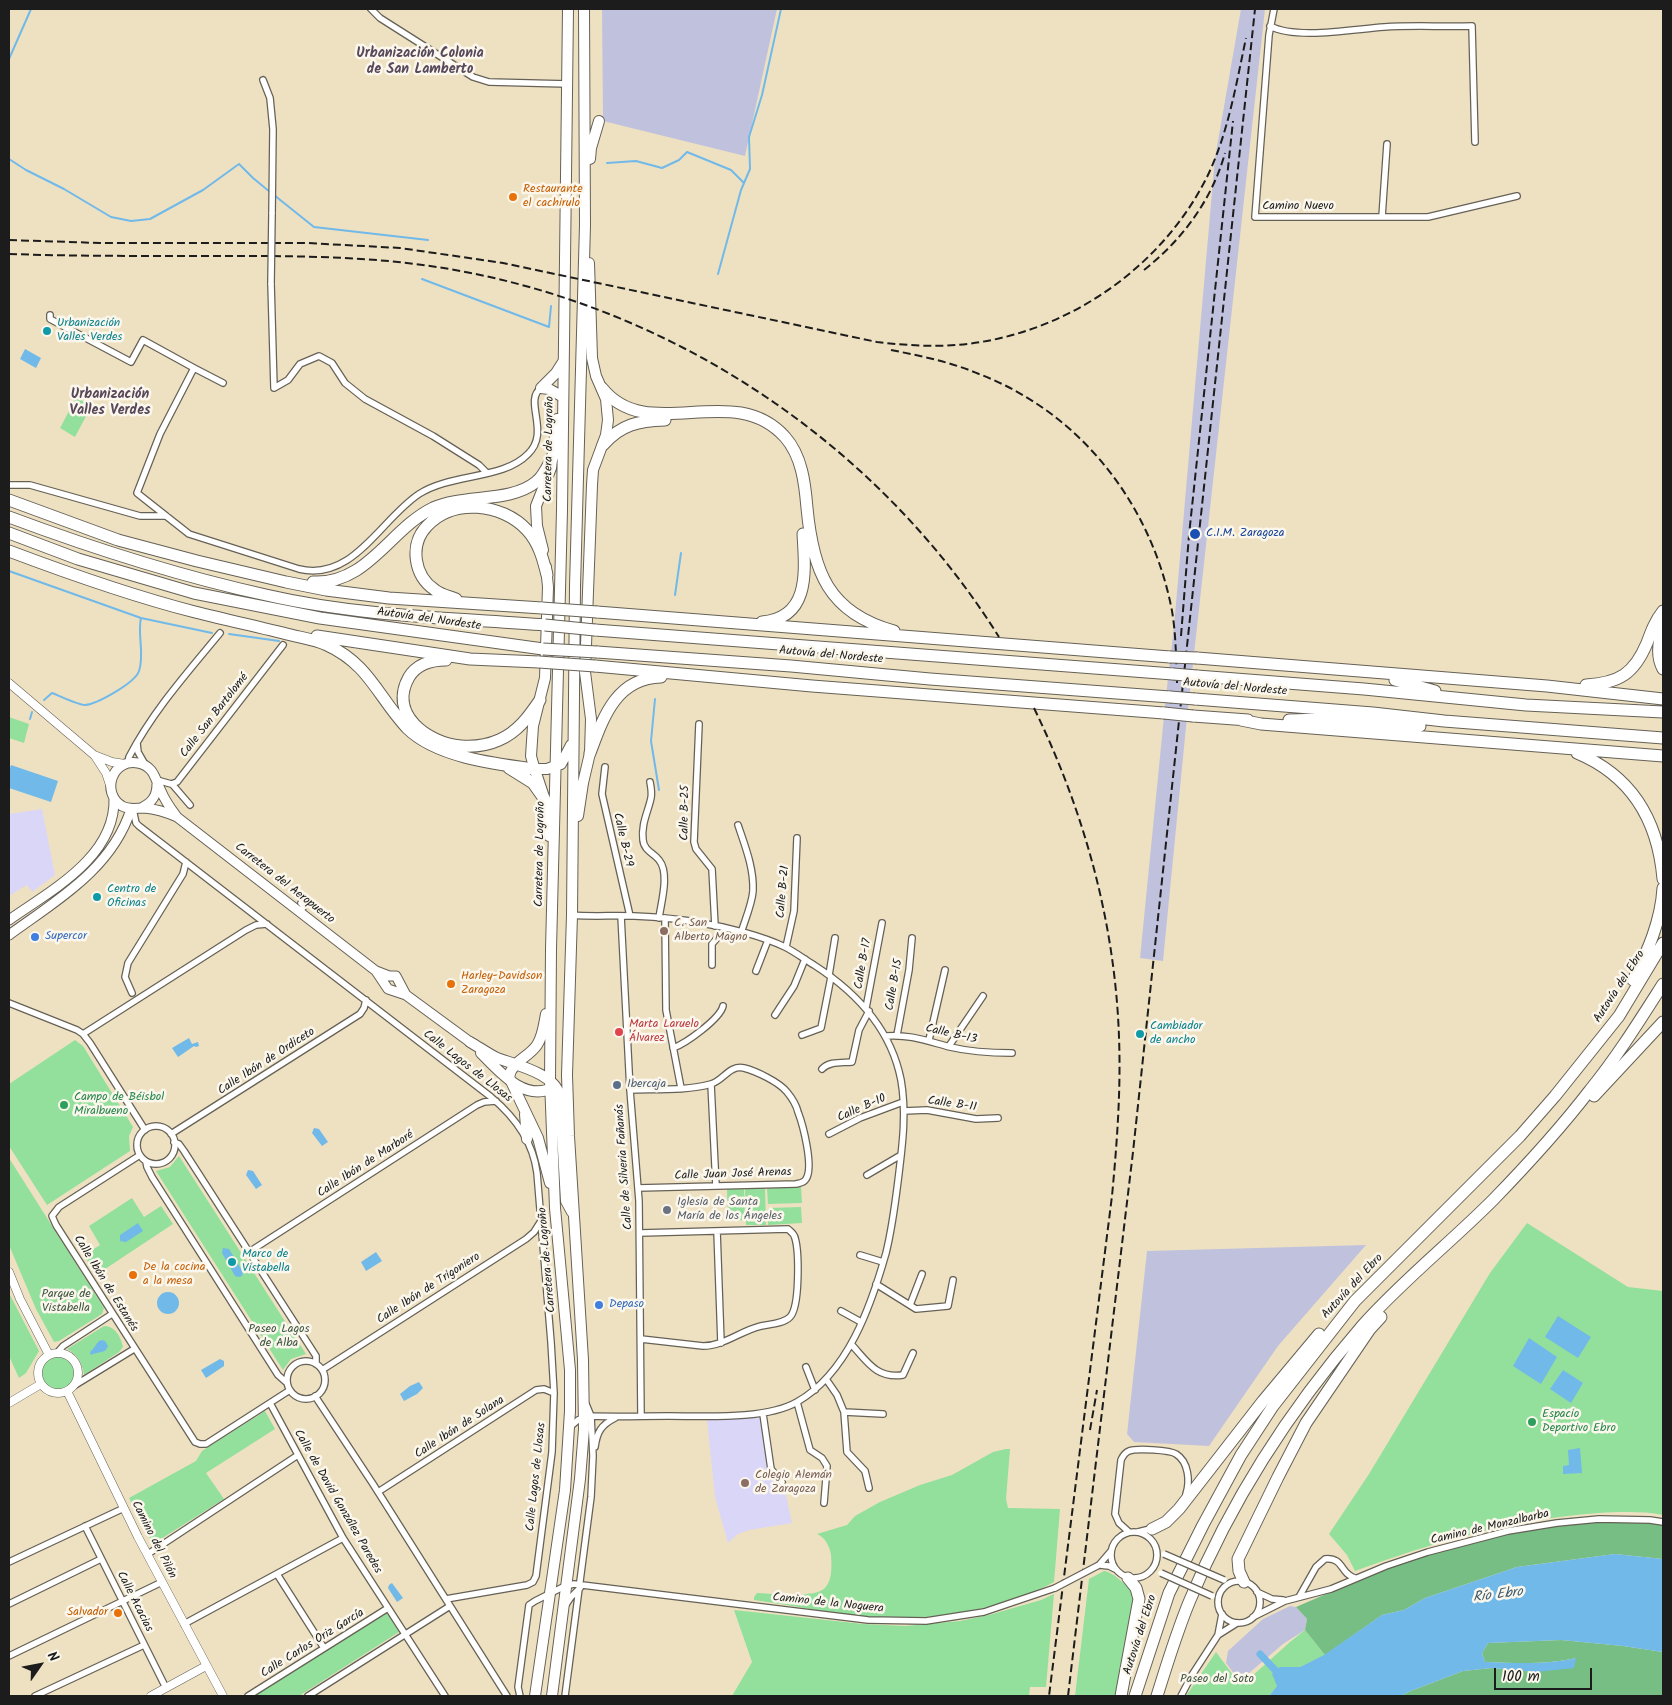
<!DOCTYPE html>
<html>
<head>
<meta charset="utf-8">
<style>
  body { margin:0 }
  #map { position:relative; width:1672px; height:1705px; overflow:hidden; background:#eee1c2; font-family:Kalam,sans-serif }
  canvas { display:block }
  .frame { position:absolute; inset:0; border:10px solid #1c1c1c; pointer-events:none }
  .north { position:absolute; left:15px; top:1640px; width:50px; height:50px; -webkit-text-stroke:4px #fbf7ec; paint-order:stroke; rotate:57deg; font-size:14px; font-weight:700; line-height:20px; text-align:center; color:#1c1c1c }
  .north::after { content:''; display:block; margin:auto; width:18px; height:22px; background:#1c1c1c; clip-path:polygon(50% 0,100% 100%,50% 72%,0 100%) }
  .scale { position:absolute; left:1494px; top:1668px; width:98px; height:22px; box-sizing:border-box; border:2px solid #1c1c1c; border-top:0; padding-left:6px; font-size:15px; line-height:18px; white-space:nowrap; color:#1c1c1c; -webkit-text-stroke:4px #fbf7ec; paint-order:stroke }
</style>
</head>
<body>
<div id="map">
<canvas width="1672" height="1705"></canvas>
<div class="frame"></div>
<div class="north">N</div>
<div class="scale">100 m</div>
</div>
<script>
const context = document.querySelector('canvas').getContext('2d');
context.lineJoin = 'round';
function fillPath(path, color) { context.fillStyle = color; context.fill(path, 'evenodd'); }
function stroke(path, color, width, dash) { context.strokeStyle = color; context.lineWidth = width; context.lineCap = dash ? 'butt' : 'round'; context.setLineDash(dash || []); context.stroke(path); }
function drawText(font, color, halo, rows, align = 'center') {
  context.font = font + ' Kalam,sans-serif'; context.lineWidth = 5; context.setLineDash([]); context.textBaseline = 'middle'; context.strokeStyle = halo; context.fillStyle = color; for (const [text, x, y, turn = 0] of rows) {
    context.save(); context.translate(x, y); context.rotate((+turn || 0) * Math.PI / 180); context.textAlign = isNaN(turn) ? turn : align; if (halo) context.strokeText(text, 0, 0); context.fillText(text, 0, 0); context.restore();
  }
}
fillPath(new Path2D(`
  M42,809l13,66 -23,17 -5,-7 -18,11v-82z
  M763,1417l6,53 17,25 6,28 -43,7 -11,4 -10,9 -13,-46 -8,-77z`), '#dad6f7');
fillPath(new Path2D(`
  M602,9h175l-32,147 -142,-35z
  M1241,9h24l-79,718 -23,234 -23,-3 26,-262 8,-70 41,-468z
  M1366,1245l-88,101 -69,100 -75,-4 -7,-8 20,-183z
  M1290,1606l6,1 11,12 -2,11 -22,14 -35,30 -13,1 -9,-12 2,-12 35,-32z`), '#c0c2dd');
fillPath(new Path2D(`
  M76,398l16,7 -17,32 -15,-9z
  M9,717l20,7 -5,19 -15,-5z
  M75,1040l8,6 50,81 -4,9 1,15 -83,54 -38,-59v-62z
  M179,1156l127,198 -15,5 -8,11 -127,-199 14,-4z
  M9,1158l95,150 -2,6 -43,27 -5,1 -18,-33 -27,-64z
  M801,1187l1,16 -34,1 -1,-16z
  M744,1188l1,32 -17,1 -1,-32z
  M745,1188h20l1,37h-20z
  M132,1198l12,19 17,-11 12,18 -77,51 -12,-20 16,-10 -11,-19z
  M801,1207l1,16 -34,2v-17z
  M1527,1223l101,64 35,4v224c-20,-4 -44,-3 -64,-2 -84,6 -166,29 -244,58l-8,-16 -18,-21 40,-60 121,-201z
  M9,1293l30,58 -13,22 -7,5 -10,-22z
  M104,1326c11,0 17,11 19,21l-4,5 -35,23c-2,-12 -6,-20 -17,-26z
  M41 1373a17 17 0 1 1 34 0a17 17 0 1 1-34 0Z
  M265,1411l10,18 -69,44 18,26 -71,45 -24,-46 67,-37 6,-10z
  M1006,1449h4l-4,50 2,9 52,1 -6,73c-56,30 -131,41 -194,34 -35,-4 -71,-11 -106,-16v-3l3,-4c17,0 33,5 50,1 2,-1 5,0 7,-1 19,-3 18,-23 17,-38 -1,-8 -6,-18 -14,-21l30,-9 8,-9 25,-14 40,-17 32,-10 41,-23z
  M1104,1571c10,1 25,17 31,24l-18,101h-42l14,-117z
  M1054,1594l-8,93h-16l-1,9h-297l20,-34 -18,-52 129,14 42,2 55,-5 29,-6 52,-15z
  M387,1613l12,19 -100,64h-46z
  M1305,1630l20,25 -25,12h-20l-3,19 -8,10h-83l30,-44 20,27 15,-2 39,-35z`), '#93df9c');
fillPath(new Path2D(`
  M1599,1519l64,3v37l-48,-5 -98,13 -92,31 -21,12 -22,5 -57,40 -20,-25 2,-11 -11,-12 51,-22 8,-7 120,-39z
  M1561,1640l62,6 40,6v44h-261l6,-4 55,-21 29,-3 44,4 40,-14c-30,7 -61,5 -91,4l-3,-9 6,-10z`), '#76be84');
fillPath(new Path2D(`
  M25,349l16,9 -5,10 -16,-9z
  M11,765l47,16 -7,21 -42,-14v-17z
  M189,1038l3,6 6,-2 1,4 -3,1 -2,-1 -16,11 -6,-9z
  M314,1128l5,1 9,13 -6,4 -10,-13z
  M248,1170l5,1 9,14 -6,4 -10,-14z
  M138,1223l5,8 -17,11 -6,-1v-6z
  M223,1248l6,1 14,23 -1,4 -3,1 -4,-1 -13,-23z
  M376,1252l6,9 -16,10 -5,-9z
  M157 1303a11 11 0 1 1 22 0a11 11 0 1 1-22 0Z
  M1558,1316l33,21 -13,21 -33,-21z
  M1529,1338l28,19 -16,27 -28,-18z
  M102,1340l3,1 3,5 -2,4c-5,3 -9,2 -15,5l-1,-3c4,-3 5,-7 9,-11z
  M220,1359l4,2v5l-18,12 -5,-8z
  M1563,1370l20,13 -12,20 -21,-14z
  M419,1382l4,6 -6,6 -13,7 -4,-7 10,-8z
  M1580,1448l2,25 -19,1v-8l6,-1 -1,-15z
  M1615,1554l48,5v93l-40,-6 -62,-6 -73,3 -6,10 3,9c30,1 62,3 91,-4l-2,10 -38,4 -44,-4 -29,3 -55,21 -6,4h-133l8,-10 -5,-12 8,-7h20l24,-12 58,-40 22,-5 21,-12 92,-31z
  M392,1583l11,15 -6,4 -9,-14 1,-3z`), '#71b9e9');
stroke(new Path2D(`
  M9,59l22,-50
  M9,159l17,11 38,19 47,28 20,4 19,-2 53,-29 36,-26 14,14 17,14
  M607,163l29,-2 26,7 17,-8 8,-8 44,18 13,13
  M274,195l40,32 114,13
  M718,274l23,-84 9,-21 -1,-32 13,-42 19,-86
  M422,279l127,48 2,-21
  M9,571l132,47 71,15
  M675,595l6,-42
  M229,634l50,7
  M655,699l-4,42 8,49
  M44,700l8,-7c8,3 26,12 33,12 12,-1 50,-22 54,-34 6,-17 -2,-36 2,-53
  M30,719l2,-7`), '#71b9e9', 2);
stroke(new Path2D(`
  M1260,1654l16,17`), '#71b9e9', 7);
const minor = new Path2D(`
  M371,9l9,9 93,59 16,5 79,2
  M1274,9l-5,26 -14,182h173l89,-21
  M1270,26c26,14 84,3 114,1 29,-2 59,0 88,-1l3,116
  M263,80l7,18 3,31 -1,85
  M1382,217l5,-73
  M271,283l3,105 14,-8 12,-16 19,-8 13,7 13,20 20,16 68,37 46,29 8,8
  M50,315v4l81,43 12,-22 51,28
  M223,383l-29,-15 -34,66 -23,59 52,41 110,35c54,13 82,-50 120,-75 32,-21 84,-14 109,-40 23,-22 -5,-53 13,-66
  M9,485h21l110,31h26
  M699,724l-5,118 2,7 16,20 3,57
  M137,743l1,9 8,14
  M128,763l1,-6c24,-46 58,-84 91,-124
  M605,767l-3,27 28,122
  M157,780l14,4 6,-2 106,-137
  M650,782c1,5 2,11 1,16 -3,14 -10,26 -8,42 1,11 11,13 16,20 11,13 2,43 0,58
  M172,784l18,21
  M133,809l3,14 3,3 352,271c24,20 42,45 46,76l14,169 3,51 -2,59 -16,124 -3,6 -6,3 -81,14
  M738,825c7,21 16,43 15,66 -1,13 -8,29 -12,42
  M300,912l4,-6 -3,-3
  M621,916l9,174 9,111 2,215
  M665,918l1,92 15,78
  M786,947l8,-36 3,-73
  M712,965v-21l13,-15
  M756,971l12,-31
  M829,975l6,-37
  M132,993l-7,-16 3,-14 55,-89 3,-12
  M9,1003l68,27 6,4 7,9 55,87
  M866,1008l16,-85
  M775,1015l19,-29 11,-27
  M83,1034l163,-104 10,-5 11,-1
  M802,1035l19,-7 10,-51
  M897,1035l12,-65 3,-32
  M885,1036c25,-2 42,5 65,11 21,5 41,6 62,6
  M929,1040l16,-70
  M949,1046l34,-50
  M673,1048c12,-4 47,-29 50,-42
  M822,1069c7,-8 20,-6 30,-7l7,-32 10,-19
  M711,1084l5,102
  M630,1090c25,-1 57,1 81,-6 13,-4 18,-19 33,-16 12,3 35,14 43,24 5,6 9,12 11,20 5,13 16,55 8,67 -2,4 -6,4 -10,5l-158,4
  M904,1111l23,-1 49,9 22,-1
  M137 1145a19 19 0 1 1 38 0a19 19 0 1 1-38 0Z
  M171,1134l189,-120 4,-6 2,-8
  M829,1134l31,-16 43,-16
  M174,1142l5,2 5,7 132,205v8
  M140,1155l-81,52 -7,9 4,9 139,217 5,2h6l84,-54
  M146,1162l1,5 5,10 126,198 9,8
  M867,1175l34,-20
  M717,1231l4,112
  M640,1233l148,-4c3,3 6,4 7,9 4,13 5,69 -5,79 -7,7 -20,7 -29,9 -21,5 -37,20 -58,20l-62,-7
  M249,1252l228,-147 7,-3 12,-1
  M860,1255l23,7
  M876,1284l40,25 32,-3 5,-26
  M910,1305l12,-31
  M841,1311l20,11
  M851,1344c16,17 25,35 52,31l10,-22
  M57,1353l6,-7 49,-32
  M287 1380a19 19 0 1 1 38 0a19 19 0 1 1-38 0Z
  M806,1367l9,23
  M322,1370l204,-131 8,-7 7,-11
  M826,1379l11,16 7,17 3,40 18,19 4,17
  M72,1387l62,-38
  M315,1396l58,88 134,212
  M797,1402l13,48 12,8 5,8 -3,37
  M270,1403l73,135 102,158
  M844,1412l39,2
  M763,1414l8,55 11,13
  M570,1427l8,-7 13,-4c26,1 52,0 78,0 35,0 97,4 128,-14 51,-29 74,-96 89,-149 6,-24 9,-48 12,-72 4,-33 9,-67 3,-101 -10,-51 -45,-88 -87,-115 -10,-6 -19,-13 -29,-18 -23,-11 -58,-20 -84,-24 -21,-4 -44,-6 -67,-7 -21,-1 -41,1 -62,-1
  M595,1447c2,-15 6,-22 20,-29
  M378,1492l158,-102 8,-1 10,4
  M85,1526l81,162
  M1111 1555a23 23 0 1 1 46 0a23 23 0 1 1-46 0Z
  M1129,1532l-10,-9 -4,-9 6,-54c2,-4 3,-7 8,-9 7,-3 41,-1 47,3 13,8 14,28 10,40
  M1138,1532l16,-4
  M148,1554l150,-99
  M9,1562l115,-54
  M1099,1565l12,-14
  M1099,1565l10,1 6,3
  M277,1574l47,74
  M1218 1602a21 21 0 1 1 42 0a21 21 0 1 1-42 0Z
  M1257,1592l15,7 11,1
  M1299,1597l17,-30 9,-8c19,-2 15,15 30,19
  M9,1604l92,-45
  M565,1606l6,-9 9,-9
  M1253,1617l32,-16 46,-12 55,-23 42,-14 80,-21 49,-8 42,-4 51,1 13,2
  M184,1624l159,-86
  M1218,1635l19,-12
  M9,1656l153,-74
  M35,1696l109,-51
  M248,1696l140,-88
  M308,1696l142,-90
  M520,1696l-2,-9 11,-82 6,-4 30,-15 9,-2 294,36 58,1 58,-9 71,-24
  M565,1696l26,-199 2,-41 -2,-40 -5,-12
  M1181,1696l11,-21 26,-40 4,-21`);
const tertiary = new Path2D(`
  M9,683l85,72 18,7 13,2
  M95,756l11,17 4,12
  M9,1272l11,27 29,56
  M38 1373a20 20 0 1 1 40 0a20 20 0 1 1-40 0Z
  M67,1391l71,146 85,159
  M9,1403l32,-19
  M151,1696l55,-30`);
const secondary = new Path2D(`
  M141,808c11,-5 16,-12 16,-24
  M177,817c-6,-8 -12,-16 -16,-26 -6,-12 -7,-25 -23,-28 -25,-5 -38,29 -16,43 7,4 14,2 22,2 12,1 22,4 33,9l199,154 12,18 18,6 64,47
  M9,920c41,-29 107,-63 105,-122
  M9,935c48,-35 103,-66 122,-126
  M376,971l13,5h7l10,19`);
const trunk = new Path2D(`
  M590,159l1,-11 8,-27
  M541,388l15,-15 7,-11
  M541,388l8,1 14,8
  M543,550l-6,-24 -1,-20 15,-38 6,-49
  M546,567l2,20 -3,91 -12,48 -2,30 3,11 11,33 4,36
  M534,769h13l14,-5 10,-19
  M578,816l5,-33 7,-30 1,-34 -6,-47 7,-187 1,-15 13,-35 2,-15 -2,-21 -10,-23 -4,-18 -3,-95
  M546,1014c-2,10 -3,22 -9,31 -9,13 -25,16 -28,32l29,61 12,45
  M470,1042c9,5 17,11 27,16 19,7 61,16 63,40l6,103 6,11
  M481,1053c19,19 44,50 73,34
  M525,1114l2,25
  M535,1696l30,-206 5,-79v-41l-15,-162 -5,-127 1,-132 11,-439 6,-501
  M552,1696l28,-217 4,-50 -1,-69 -14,-224 -2,-61 5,-160 3,-329 10,-361 -1,-216`);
const motorway = new Path2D(`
  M602,388c46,58 131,-9 183,49 17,19 20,47 22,71 6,63 21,105 87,123
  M603,445c18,-21 36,-24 62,-25
  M9,500l109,40 79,21 89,21 40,8 63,8 153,10
  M9,517c83,31 170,59 257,78 91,21 186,23 279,30
  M9,533l69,26 116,34 126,25 223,31
  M9,551c61,23 123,45 186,61 32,8 64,15 96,23 12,3 25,5 36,10 42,19 51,52 80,83 29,29 88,36 127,41
  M313,582c54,3 77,-53 120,-74 31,-14 77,-5 103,-26 8,-6 12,-17 17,-26
  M456,599c-7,-3 -15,-4 -21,-9 -21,-14 -26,-45 -8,-64 26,-28 75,-23 100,4 12,13 16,29 20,45
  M597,612l573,45
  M762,622c49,-4 43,-52 41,-88
  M1663,628c-5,14 -7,28 0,41
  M595,630l578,44
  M317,636l153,23 69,3
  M597,652l194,14 139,13 240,18
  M1197,658l350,28 116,13
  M446,660c-15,0 -29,4 -37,17 -21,37 18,66 52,69 13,1 27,-1 38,-6 19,-8 30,-24 41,-40
  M595,666l217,20 352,27
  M1197,676l167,13 162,16 137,7
  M1395,680l40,11
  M1586,685c33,-2 48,-11 61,-42 4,-11 8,-22 16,-32
  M1195,699l178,14 71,8 219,17
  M1193,716l55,4
  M1241,720l20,4 402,32
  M1289,720l34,-1 97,7
  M590,753c13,-35 26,-75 71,-76
  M1577,753c55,23 81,68 86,126
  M509,768l24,15 12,17
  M1633,980c15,-29 28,-59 30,-92
  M1594,1096l69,-74
  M1152,1529l14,-7 13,-13 84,-108 56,-67
  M1244,1582l-5,-11 -1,-12 40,-82 28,-54 64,-94 11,-12
  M1121,1696l18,-97 -3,-11 -8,-10
  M1135,1696l34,-103 34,-68 38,-70 32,-49 82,-105 165,-165 35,-40 64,-80 44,-73
  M1157,1696c10,-32 20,-65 33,-96 41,-99 102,-193 172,-274 40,-45 88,-83 131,-126 34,-35 67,-71 97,-110 27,-33 50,-70 73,-106`);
stroke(minor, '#666156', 8);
stroke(tertiary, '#666156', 9);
stroke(secondary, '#666156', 11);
stroke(trunk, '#666156', 12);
stroke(motorway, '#666156', 13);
stroke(minor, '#fff', 5.5);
stroke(tertiary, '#fff', 8);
stroke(secondary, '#fff', 9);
stroke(trunk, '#fff', 10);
stroke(motorway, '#fff', 11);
stroke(new Path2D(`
  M9,240l91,3h207l93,5 103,15 374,79c26,3 53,5 79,3 105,-8 204,-74 251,-168 21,-43 29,-92 39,-139
  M9,254c60,2 120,2 180,2 70,0 140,-1 209,6 244,25 471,167 601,375
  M1144,270c38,-30 68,-70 81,-117
  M891,350c30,6 60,12 88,24 102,39 173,131 193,237 4,23 4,48 5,72
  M1181,636l8,-101 44,-414
  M1034,708c50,103 81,214 85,329 2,53 -2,106 -7,159l-63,500
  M1090,1430l7,-40
  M1068,1696l65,-544 122,-1143`), '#1c1c1c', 2, [8, 4]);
const minorBridge = new Path2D(`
  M271,283l1,-69
  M1164,1554l60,26
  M1161,1573l51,23
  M1055,1588l44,-23`);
const motorwayBridge = new Path2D(`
  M542,608l55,4
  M545,625l50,5
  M543,649l54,3
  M1170,657l27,1
  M539,662l56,4
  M1173,674l24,2
  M1170,697l25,2
  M1164,713l29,3`);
stroke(minorBridge, '#666156', 8, []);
stroke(motorwayBridge, '#666156', 13, []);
stroke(minorBridge, '#fff', 5.5);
stroke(motorwayBridge, '#fff', 11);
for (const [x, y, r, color] of [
  [513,197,5,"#e8710a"],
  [47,331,5,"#0f9aa8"],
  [1195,534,6,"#1a4fb4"],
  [97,897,5,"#0f9aa8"],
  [664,931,5,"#8d6e63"],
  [35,937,5,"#3f7fe0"],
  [451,984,5,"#e8710a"],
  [619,1032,5,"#e0444e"],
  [1140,1034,5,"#0f9aa8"],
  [617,1085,5,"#5c6f8a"],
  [64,1105,5,"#2e9e5b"],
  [667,1210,5,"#6b7280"],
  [232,1262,5,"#0f9aa8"],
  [133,1275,5,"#e8710a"],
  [599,1305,5,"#3f7fe0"],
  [1532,1422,5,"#2e9e5b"],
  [745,1483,5,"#8d6e63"],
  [118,1613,5,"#e8710a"]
]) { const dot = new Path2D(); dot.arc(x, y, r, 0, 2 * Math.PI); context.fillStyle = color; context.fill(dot); stroke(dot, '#fbf7ec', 2); }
drawText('12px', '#c56008', '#fbf7ec', [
  ["Restaurante",523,190],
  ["el cachirulo",523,204],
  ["Harley-Davidson",461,977],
  ["Zaragoza",461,991],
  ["De la cocina",143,1268],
  ["a la mesa",143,1282],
  ["Salvador",108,1613,"right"]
], 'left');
drawText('12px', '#1c1c1c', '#fbf7ec', [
  ["Camino Nuevo",1298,207],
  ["Carretera de Logroño",550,449,-89],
  ["Autovía del Nordeste",429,620,8],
  ["Autovía del Nordeste",831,656,5],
  ["Autovía del Nordeste",1235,688,5],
  ["Calle San Bartolomé",215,716,-52],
  ["Calle B-25",686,813,-89],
  ["Calle B-29",622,840,77],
  ["Carretera de Logroño",541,854,-89],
  ["Carretera del Aeropuerto",284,884,38],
  ["Calle B-21",784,892,-85],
  ["Calle B-17",864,964,-80],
  ["Calle B-15",895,985,-80],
  ["Autovía del Ebro",1620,987,-57],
  ["Calle B-13",951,1035,13],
  ["Calle Ibón de Ordiceto",267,1062,-33],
  ["Calle Lagos de Llosas",467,1067,38],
  ["Calle B-11",952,1105,8],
  ["Calle B-10",862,1109,-24],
  ["Calle Ibón de Marboré",366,1165,-33],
  ["Calle de Silveria Fañanás",625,1167,-94],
  ["Calle Juan José Arenas",733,1175,-2],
  ["Carretera de Logroño",548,1260,-95],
  ["Calle Ibón de Estanés",105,1284,58],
  ["Autovía del Ebro",1353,1287,-47],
  ["Calle Ibón de Trigoniero",429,1289,-33],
  ["Calle Ibón de Solana",460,1428,-33],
  ["Calle Lagos de Llosas",537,1477,-84],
  ["Calle de David González Paredes",337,1502,60],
  ["Camino de Monzalbarba",1490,1528,-13],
  ["Camino del Pilón",153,1540,63],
  ["Calle Acacias",134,1602,63],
  ["Camino de la Noguera",828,1604,6],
  ["Autovía del Ebro",1141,1635,-72],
  ["Calle Carlos Oriz García",313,1644,-32]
]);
drawText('12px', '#0d838f', '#fbf7ec', [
  ["Urbanización",57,324],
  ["Valles Verdes",57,338],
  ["Centro de",107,890],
  ["Oficinas",107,904],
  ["Cambiador",1150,1027],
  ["de ancho",1150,1041],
  ["Marco de",242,1255],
  ["Vistabella",242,1269]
], 'left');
drawText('12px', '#164399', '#fbf7ec', [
  ["C.I.M. Zaragoza",1206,534]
], 'left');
drawText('12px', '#785e54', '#fbf7ec', [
  ["C. San",674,924],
  ["Alberto Magno",674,938],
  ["Colegio Alemán",755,1476],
  ["de Zaragoza",755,1490]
], 'left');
drawText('12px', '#366cbe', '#fbf7ec', [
  ["Supercor",45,937],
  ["Depaso",609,1305]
], 'left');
drawText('12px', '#be3a42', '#fbf7ec', [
  ["Marta Laruelo",629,1025],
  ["Álvarez",629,1039]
], 'left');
drawText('12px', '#4e5e75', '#fbf7ec', [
  ["Ibercaja",627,1085]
], 'left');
drawText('12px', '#27864d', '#fbf7ec', [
  ["Campo de Béisbol",74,1098],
  ["Miralbueno",74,1112],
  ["Espacio",1542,1415],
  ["Deportivo Ebro",1542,1429]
], 'left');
drawText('12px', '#5b616d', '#fbf7ec', [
  ["Iglesia de Santa",677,1203],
  ["María de los Ángeles",677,1217]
], 'left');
drawText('12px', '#405642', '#fbf7ec', [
  ["Parque de",66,1295],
  ["Vistabella",66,1309],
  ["Paseo Lagos",279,1330],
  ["de Alba",279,1344],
  ["Paseo del Soto",1217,1680]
]);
drawText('bold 14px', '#58485b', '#fbf7ec', [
  ["Urbanización Colonia",420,55],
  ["de San Lamberto",420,71],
  ["Urbanización",110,396],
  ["Valles Verdes",110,412]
]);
drawText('italic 14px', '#3e5b6e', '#fbf7ec', [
  ["Río Ebro",1498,1596,-7]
]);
</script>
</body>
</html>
